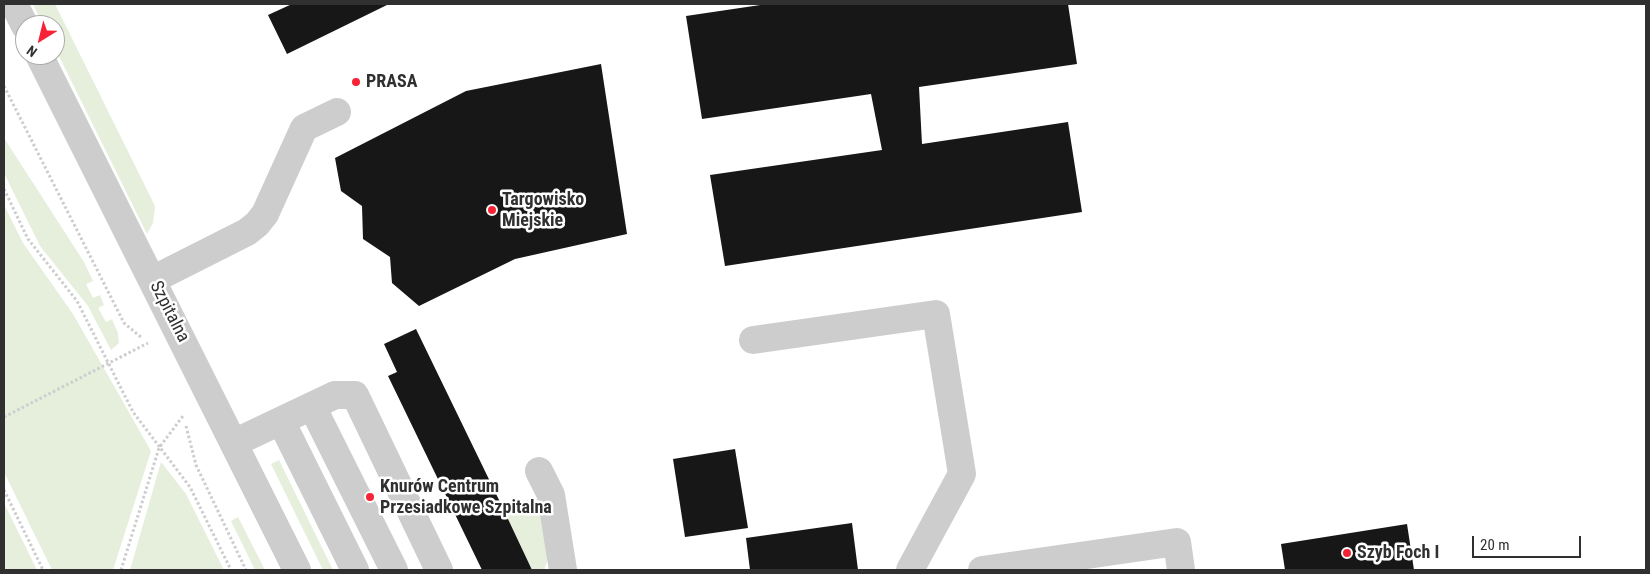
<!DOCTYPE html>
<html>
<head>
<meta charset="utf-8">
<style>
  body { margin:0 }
  #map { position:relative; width:1650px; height:574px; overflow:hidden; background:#fff; font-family:"Roboto Condensed",sans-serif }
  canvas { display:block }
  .frame { position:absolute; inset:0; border:5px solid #303030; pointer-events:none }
  .north { position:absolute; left:15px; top:15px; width:50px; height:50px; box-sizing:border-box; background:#fff; border:1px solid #acacac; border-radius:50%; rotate:216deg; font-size:14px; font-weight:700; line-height:20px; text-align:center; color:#303030 }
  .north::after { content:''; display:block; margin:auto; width:18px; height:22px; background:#f62337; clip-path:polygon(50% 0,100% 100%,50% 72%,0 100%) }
  .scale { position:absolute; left:1472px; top:536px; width:109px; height:22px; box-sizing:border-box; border:2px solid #303030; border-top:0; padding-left:6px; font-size:15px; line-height:18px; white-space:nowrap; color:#303030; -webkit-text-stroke:4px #fff; paint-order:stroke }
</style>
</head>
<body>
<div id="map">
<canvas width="1650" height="574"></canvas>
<div class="frame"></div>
<div class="north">N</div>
<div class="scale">20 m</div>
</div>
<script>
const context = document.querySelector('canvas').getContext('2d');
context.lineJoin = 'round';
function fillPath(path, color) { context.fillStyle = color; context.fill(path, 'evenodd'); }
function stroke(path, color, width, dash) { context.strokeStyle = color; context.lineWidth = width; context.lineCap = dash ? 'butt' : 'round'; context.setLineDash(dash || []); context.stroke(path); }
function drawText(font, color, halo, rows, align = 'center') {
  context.font = font + ' "Roboto Condensed",sans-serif'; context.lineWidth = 5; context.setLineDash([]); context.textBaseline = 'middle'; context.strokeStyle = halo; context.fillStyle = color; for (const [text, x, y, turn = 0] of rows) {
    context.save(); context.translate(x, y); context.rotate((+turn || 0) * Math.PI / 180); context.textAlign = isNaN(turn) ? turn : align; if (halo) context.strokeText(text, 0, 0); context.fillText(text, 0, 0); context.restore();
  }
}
fillPath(new Path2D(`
  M33,4h22l100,202 -2,17 -6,11 -92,-186v-23h-12z
  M4,138l80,124 9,19 -7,3 7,14 7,-3 4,10 -6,3 8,14 6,-3 6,14 1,10 -8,7 -23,-44 -48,-60 -36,-73z
  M4,205l19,38 50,71 78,137 -38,119h-61l-48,-98z
  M279,460l54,110h-10l-52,-106z
  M161,462l25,32 38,76h-94z
  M540,499l8,60 -4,11h-12l-32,-68z
  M4,503l33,67h-33z
  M238,517l27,53h-10l-24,-49z`), '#e6eedc');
fillPath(new Path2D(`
  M292,4h97l-102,50 -19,-39z
  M767,4h301l9,60 -158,23 3,57 146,-22 14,90 -357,54 -15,-91 172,-25 -11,-56 -169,25 -16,-103z
  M601,64l26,170 -112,25 -96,47 -27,-23 -2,-26 -27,-18 -1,-33 -21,-15 -6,-33 131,-67z
  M416,329l84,173 32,68h-50l-94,-194 9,-4 -13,-28z
  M735,449l13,79 -63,9 -12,-78z
  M852,523l6,47h-108l-4,-32z
  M1407,524l7,46h-129l-4,-26z`), '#171717');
stroke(new Path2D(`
  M4,86l120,237 18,15
  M4,189l24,50 49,62 56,111 57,75 41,83
  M4,417l144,-74
  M186,426l10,39 50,105
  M4,490l39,80
  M121,570l38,-122 24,-32`), '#cdcdcd', 3, [2.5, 2.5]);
stroke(new Path2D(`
  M14,4l11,22
  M39,55l258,515
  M152,280l95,-48 10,-8 8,-10 39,-86 33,-16
  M753,340l183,-26 26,160 -52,96
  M312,406l82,164
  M281,421l74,149
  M234,443l101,-48h20l84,175
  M539,471l12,24 12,75
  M982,570l195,-28 4,28`), '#cdcdcd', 28);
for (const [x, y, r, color] of [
  [356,82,5,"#f62337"],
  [492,210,5,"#f62337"],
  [370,497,5,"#f62337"],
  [1347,553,5,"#f62337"]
]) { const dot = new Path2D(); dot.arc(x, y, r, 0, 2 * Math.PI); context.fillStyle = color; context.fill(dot); stroke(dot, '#fff', 2); }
drawText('bold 18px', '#303030', '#fff', [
  ["PRASA",366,82],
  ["Targowisko",502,200],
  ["Miejskie",502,221],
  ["Knurów Centrum",380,487],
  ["Przesiadkowe Szpitalna",380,508],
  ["Szyb Foch I",1357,553]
], 'left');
drawText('18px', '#303030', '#fff', [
  ["Szpitalna",169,312,63]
]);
</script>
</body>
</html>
